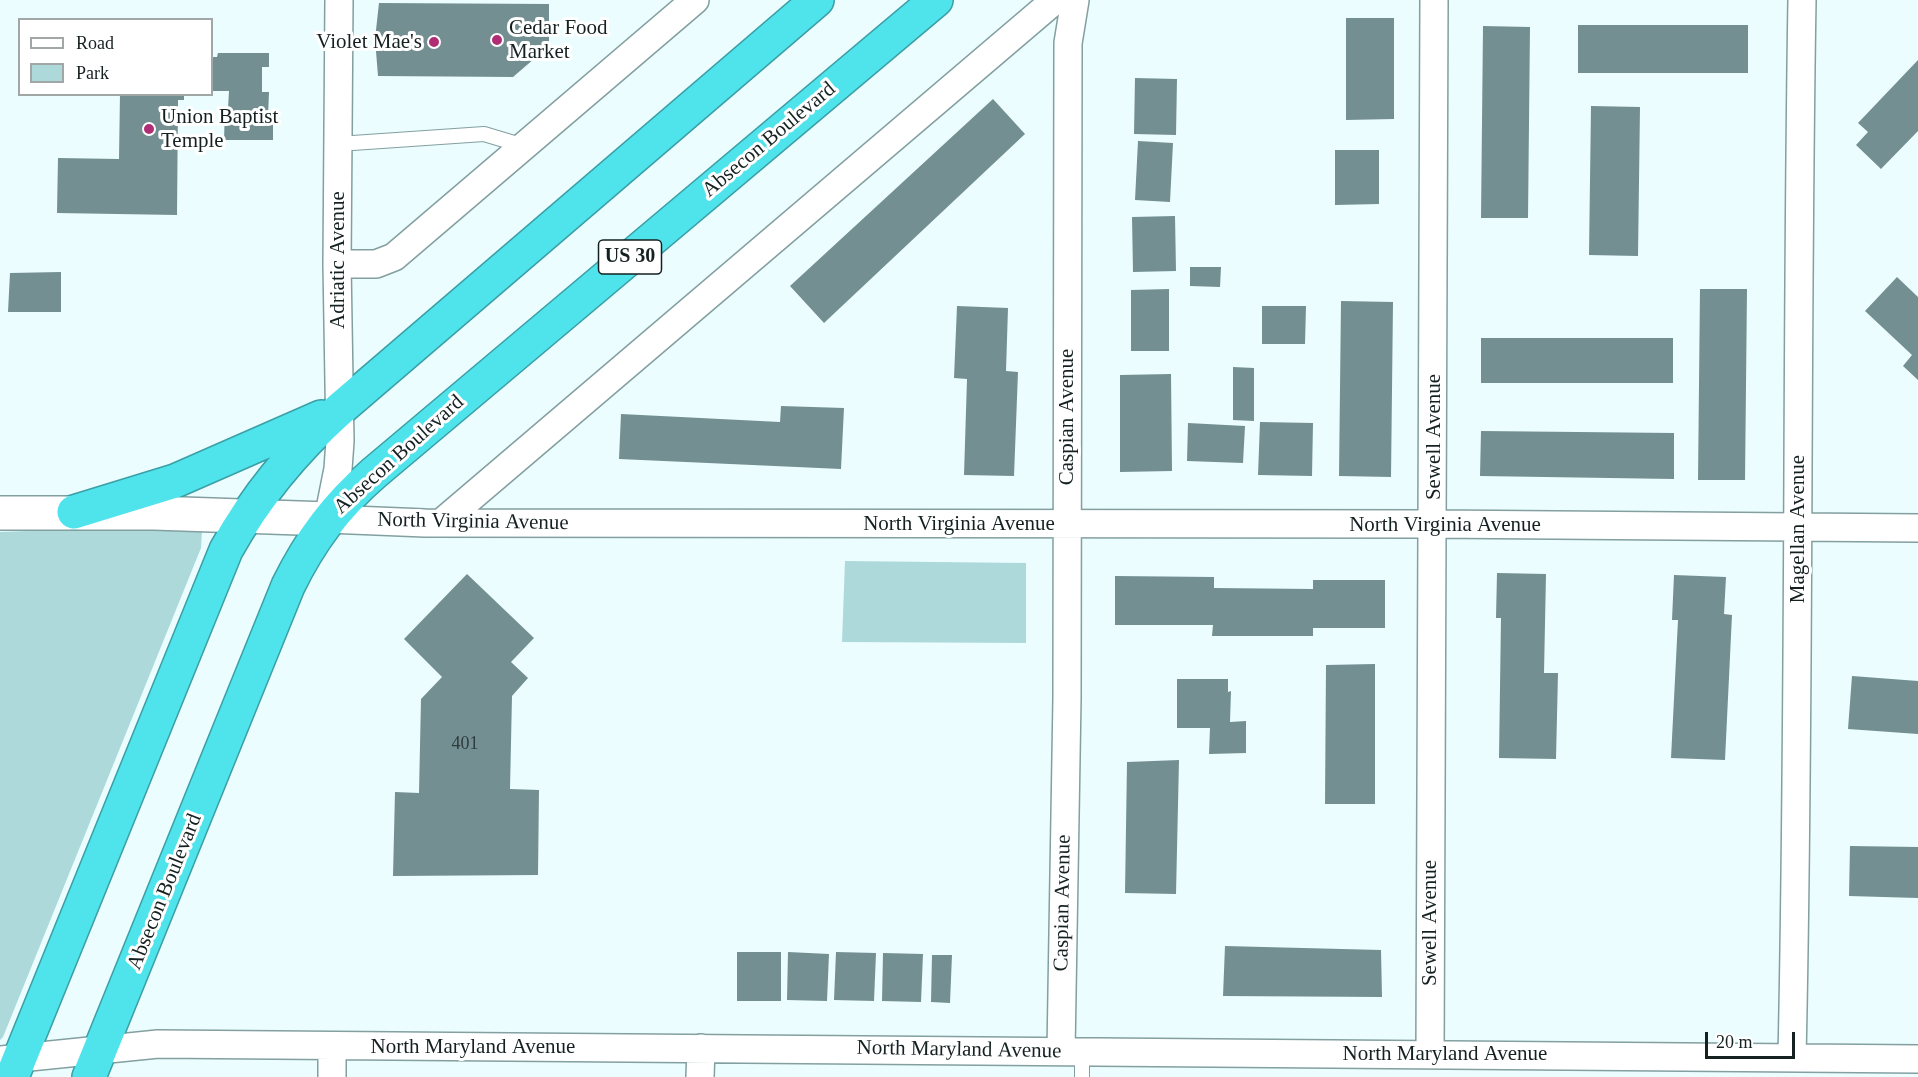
<!DOCTYPE html>
<html>
<head>
<meta charset="utf-8">
<style>
  body { margin:0 }
  #map { position:relative; width:1918px; height:1077px; overflow:hidden; background:#ebfdfe; font-family:Georgia,serif }
  canvas { display:block }
  .legend { position:absolute; left:18px; top:18px; width:195px; height:78px; box-sizing:border-box; background:#fff; border:2px solid #a1a6a6; margin:0; padding:8px 10px; list-style:none; font-size:18px; color:#152021 }
  .legend li { display:flex; align-items:center; gap:12px; height:30px }
  .legend b { width:30px; border:2px solid #a1a6a6 }
  .scale { position:absolute; left:1705px; top:1032px; width:90px; height:27px; box-sizing:border-box; border:3px solid #152021; border-top:0; padding-left:8px; font-size:18px; line-height:21px; white-space:nowrap; color:#152021; -webkit-text-stroke:4px #fff; paint-order:stroke }
</style>
</head>
<body>
<div id="map">
<canvas width="1918" height="1077"></canvas>
<ul class="legend">
<li><b style="height:8px;background:#fff"></b>Road</li>
<li><b style="height:16px;background:#aed9db"></b>Park</li>
</ul>
<div class="scale">20 m</div>
</div>
<script>
const context = document.querySelector('canvas').getContext('2d');
context.lineJoin = 'round';
function fillPath(path, color) { context.fillStyle = color; context.fill(path, 'evenodd'); }
function stroke(path, color, width, dash) { context.strokeStyle = color; context.lineWidth = width; context.lineCap = dash ? 'butt' : 'round'; context.setLineDash(dash || []); context.stroke(path); }
function drawText(font, color, halo, rows, align = 'center') {
  context.font = font + ' Georgia,serif'; context.lineWidth = 6; context.setLineDash([]); context.textBaseline = 'middle'; context.strokeStyle = halo; context.fillStyle = color; for (const [text, x, y, turn = 0] of rows) {
    context.save(); context.translate(x, y); context.rotate((+turn || 0) * Math.PI / 180); context.textAlign = isNaN(turn) ? turn : align; if (halo) context.strokeText(text, 0, 0); context.fillText(text, 0, 0); context.restore();
  }
}
fillPath(new Path2D(`
  M189,525l13,6 -1,17 -198,489 -3,3v-508z
  M845,561l181,2v80l-184,-1z`), '#aed9db');
fillPath(new Path2D(`
  M379,3l170,1v42l-36,31 -135,-1 -3,-37z
  M1346,18h48v101l-48,1z
  M1578,25h170v48h-170z
  M1483,26l47,1 -2,191h-47z
  M218,53h51v14h-7v25h7l-1,25h5v23h-49l1,-33 3,1 1,-17h-17v-34h5z
  M1918,60v71l-37,38 -25,-24 12,-13 -10,-9z
  M1135,78l42,1 -1,56 -42,-1z
  M120,94h64v6h-6l-1,115 -120,-2 1,-55 61,1z
  M993,99l32,35 -201,189 -34,-37z
  M1591,106l49,1 -2,149 -49,-1z
  M1138,141l35,2 -3,59 -35,-2z
  M1335,150h44v54l-44,1z
  M1175,216l1,55 -43,1 -1,-55z
  M1190,267h31l-1,20 -30,-1z
  M61,272v40h-53l2,-39z
  M1897,277l21,20v83l-15,-14 9,-11 -47,-44z
  M1169,289v62h-38v-61z
  M1700,289h47l-2,191h-47z
  M1341,301l52,1 -2,175 -52,-1z
  M957,306l51,2 -2,63 12,1 -4,104 -50,-1 3,-96 -13,-1z
  M1262,306h44l-1,38h-43z
  M1481,338h192v45h-192z
  M1233,367l21,1v53l-21,-1z
  M1171,374l1,97 -52,1v-97z
  M781,406l63,2 -3,61 -222,-10 2,-45 159,8z
  M1260,422l53,1 -1,53 -54,-1z
  M1188,423l57,3 -2,37 -56,-2z
  M1481,431l193,2v46l-194,-3z
  M1497,573l49,1 -2,99h14l-2,86 -57,-1 2,-140h-5z
  M467,574l67,64 -23,24 17,16 -16,18 -2,93 29,1 -1,85 -145,1 2,-84 24,1 2,-94 21,-22 -38,-38z
  M1674,575l52,2 -2,37 8,1 -7,145 -54,-2 7,-138h-6z
  M1115,576l99,1v11l99,1v-9h72v48h-72v8h-101l1,-11h-98z
  M1375,664v140h-50l1,-139z
  M1852,676l66,5v53l-70,-5z
  M1177,679h51v13l3,-1 -1,31 16,-1v32l-37,1 1,-26h-33z
  M1179,760l-3,134 -51,-1 2,-131z
  M1850,846l68,1v51l-69,-2z
  M1225,946l156,4 1,47 -159,-1z
  M737,952h44v49h-44z
  M788,952l41,2 -2,47 -40,-1z
  M836,952l40,1 -2,48 -40,-1z
  M883,953l40,1 -2,48 -39,-1z
  M932,955h20l-2,48 -19,-1z`), '#748f91');
const lane = new Path2D(`
  M338,144l146,-10 40,12
  M1082,1077v-25`);
const street = new Path2D(`
  M339,0l-2,264 3,177 -2,28 -10,50 97,4 1009,1 484,4
  M337,264h39l18,-7 301,-257
  M441,523l614,-523
  M1061,1051l6,-353 1,-655 7,-43
  M1430,1053l4,-1053
  M1792,1057c8,-352 4,-704 10,-1057
  M0,1060l158,-16 1760,15
  M332,1077v-31
  M700,1077l1,-29`);
const secondary = new Path2D(`
  M0,513h154l174,6`);
const highway = new Path2D(`
  M74,512l101,-31 146,-64
  M12,1077l214,-527c30,-54 67,-99 114,-141l477,-409
  M89,1077l199,-491c22,-45 48,-80 86,-113l562,-473`);
stroke(lane, '#839fa0', 16);
stroke(street, '#839fa0', 30);
stroke(secondary, '#839fa0', 36);
stroke(highway, '#3b9fa5', 36);
stroke(lane, '#fff', 14);
stroke(street, '#fff', 27);
stroke(secondary, '#fff', 33);
stroke(highway, '#4fe3ec', 33);
for (const [x, y, r, color] of [
  [497,40,6,"#b02d76"],
  [434,42,6,"#b02d76"],
  [149,129,6,"#b02d76"]
]) { const dot = new Path2D(); dot.arc(x, y, r, 0, 2 * Math.PI); context.fillStyle = color; context.fill(dot); stroke(dot, '#fff', 2); }
drawText('18px', '#2d3c3d', null, [
  ["401",465,744]
]);
for (const [x, y, w] of [
  [630,257,63]
]) { const box = new Path2D(); box.roundRect(x - w / 2, y - 17, w, 34, 4.5); context.fillStyle = '#fff'; context.fill(box); stroke(box, '#152021', 1.5); }
drawText('bold 20px', '#152021', null, [
  ["US 30",630,257]
]);
drawText('21px', '#152021', '#fff', [
  ["Cedar Food",509,28],
  ["Market",509,52],
  ["Violet Mae's",422,42,"right"],
  ["Union Baptist",161,117],
  ["Temple",161,141]
], 'left');
drawText('21px', '#152021', '#fff', [
  ["Absecon Boulevard",769,140,-40],
  ["Adriatic Avenue",338,260,-90],
  ["Caspian Avenue",1067,417,-90],
  ["Sewell Avenue",1434,437,-90],
  ["Absecon Boulevard",399,455,-42],
  ["North Virginia Avenue",473,522,1],
  ["North Virginia Avenue",959,524],
  ["North Virginia Avenue",1445,525],
  ["Magellan Avenue",1798,529,-90],
  ["Absecon Boulevard",165,892,-68],
  ["Caspian Avenue",1063,903,-89],
  ["Sewell Avenue",1430,923,-90],
  ["North Maryland Avenue",473,1047],
  ["North Maryland Avenue",959,1050,1],
  ["North Maryland Avenue",1445,1054]
]);
</script>
</body>
</html>
